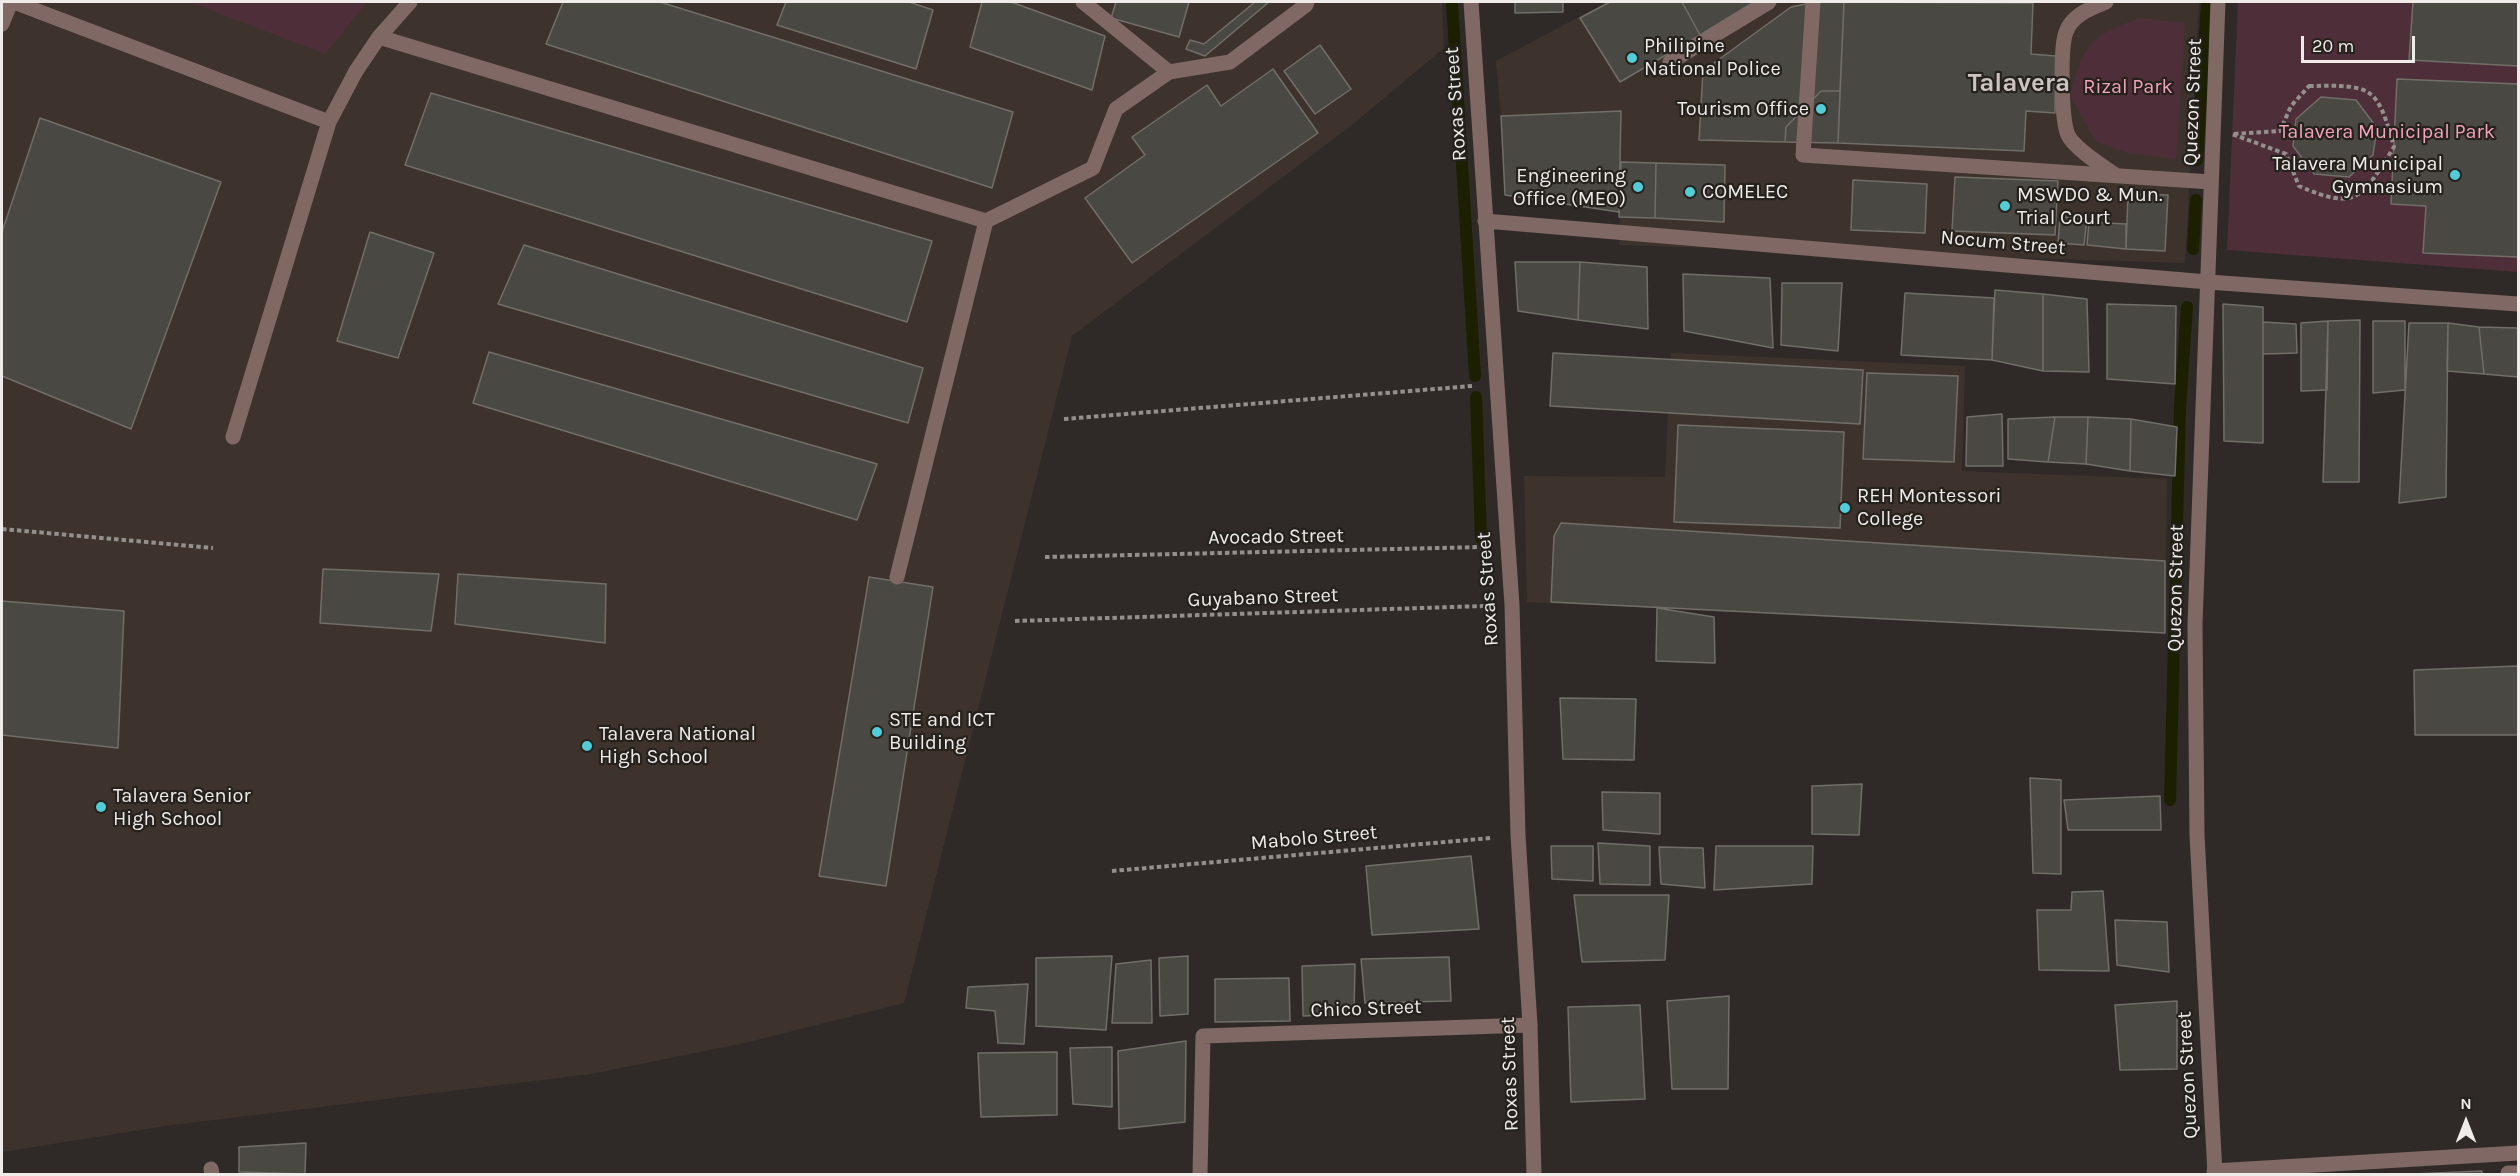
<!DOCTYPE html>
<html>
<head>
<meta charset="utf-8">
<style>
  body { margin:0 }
  #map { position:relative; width:2520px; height:1176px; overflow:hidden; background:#2f2a27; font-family:Karla,sans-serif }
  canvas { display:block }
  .frame { position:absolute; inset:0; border:3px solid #eeebe9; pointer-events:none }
  .north { position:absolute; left:2436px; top:1092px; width:60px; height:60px; -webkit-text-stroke:4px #25211d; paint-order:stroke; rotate:0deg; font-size:16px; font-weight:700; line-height:24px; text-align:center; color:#eeebe9 }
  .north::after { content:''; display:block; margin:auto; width:21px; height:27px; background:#eeebe9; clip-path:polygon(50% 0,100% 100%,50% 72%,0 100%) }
  .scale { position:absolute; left:2301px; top:36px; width:114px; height:27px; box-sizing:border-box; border:3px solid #eeebe9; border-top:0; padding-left:8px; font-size:18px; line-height:21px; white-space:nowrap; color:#eeebe9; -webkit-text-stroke:4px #25211d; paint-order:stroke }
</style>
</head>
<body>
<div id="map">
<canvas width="2520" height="1176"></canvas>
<div class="frame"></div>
<div class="north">N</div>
<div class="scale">20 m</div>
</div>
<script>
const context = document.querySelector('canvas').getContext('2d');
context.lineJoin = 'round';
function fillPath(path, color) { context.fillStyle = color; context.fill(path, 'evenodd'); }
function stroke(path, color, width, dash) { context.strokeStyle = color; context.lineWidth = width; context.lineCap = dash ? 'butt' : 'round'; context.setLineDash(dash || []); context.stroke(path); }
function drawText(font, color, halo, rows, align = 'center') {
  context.font = font + ' Karla,sans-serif'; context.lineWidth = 4.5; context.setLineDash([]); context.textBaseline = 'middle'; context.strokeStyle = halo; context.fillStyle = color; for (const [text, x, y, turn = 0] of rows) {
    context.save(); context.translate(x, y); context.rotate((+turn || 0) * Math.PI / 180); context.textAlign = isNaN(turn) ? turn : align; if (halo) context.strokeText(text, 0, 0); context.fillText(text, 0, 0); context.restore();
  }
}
fillPath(new Path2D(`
  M2,2h1440l2,46 -92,77 -280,211 -168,667 -155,39 -158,32 -419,51 -170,27z
  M1607,2h592l-14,261 -566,-18 2,-134 -120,5 -5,-55z
  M1671,353l294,13 -3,105 205,8 -2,154 -638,-31 -3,-126 141,1z`), '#3d332c');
fillPath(new Path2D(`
  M189,2h178l-42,52z
  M2238,2h280v270l-291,-22z
  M2140,18l45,5 -9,136 -47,-6 -33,-11 -25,-45c10,-51 20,-62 69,-79z`), '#4e2f39');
stroke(new Path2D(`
  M1452,2l23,374
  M2197,160l10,-155
  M2193,249l3,-49
  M1476,397l5,141
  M2170,800l10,-393 7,-100`), '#1c2000', 12);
const building = new Path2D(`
  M563,2h97l353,110 -21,76 -446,-144z
  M786,2h123l24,8 -17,59 -139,-44z
  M982,2h29l94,34 -13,54 -122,-43z
  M1116,2h73l-10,35 -68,-19z
  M1255,2h14l-64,54 -19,-7 4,-9 14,4z
  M1515,2h48v10l-48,1z
  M1610,2h72l18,33 -80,47 -40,-64z
  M1682,2h72l-54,33z
  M1816,2h28l-4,89h-19l-35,36 -1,15 -86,-2 4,-69 88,-64z
  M1844,2l189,1 -2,51 25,2 -1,57 -29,-2 -2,40 -186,-8z
  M2413,2h105v64l-109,-6z
  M1320,45l31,44 -36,25 -31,-43z
  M1273,69l45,64 -186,130 -47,-65 60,-43 -13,-18 75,-52 14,21z
  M2397,79l121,5v173l-95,-4 3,-47 -35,-2z
  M1821,91h19l-2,52 -53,-1 1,-15z
  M431,93l501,148 -25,81 -502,-157z
  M2321,97l35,3 21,28 -4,27 -24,22 -35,-3 -21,-28 3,-27z
  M1621,111l-2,101 -114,-17 -4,-79z
  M40,118l181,64 -90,247 -129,-53v-144z
  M1621,162l35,1 -1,55 -36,-1z
  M1656,163l69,2 -1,57 -69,-4z
  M1955,177l103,4 -3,54 -103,-4z
  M1853,180l74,4 -2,49 -74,-3z
  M2128,194l40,1 -3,56 -39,-2z
  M2060,217l27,1 -3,27 -26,-2z
  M2089,222l37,2v25l-39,-4z
  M370,232l64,21 -36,105 -61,-17z
  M524,245l399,123 -15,55 -410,-119z
  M1515,262h65l-2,58 -60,-9z
  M1580,262l67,5 1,62 -70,-9z
  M1683,274l87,4 3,70 -89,-17z
  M1782,283h60l-4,68 -57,-6z
  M1995,290l48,4v77l-51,-11z
  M1905,293l89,5 -2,62 -91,-5z
  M2043,294l44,5 2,73 -46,-1z
  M2107,304l69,2 -1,78 -68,-5z
  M2223,304l40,3v136l-39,-2z
  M2360,320l-1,162h-36l5,-161z
  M2328,321l-1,69 -26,1v-68z
  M2373,321h32v69l-32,3z
  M2263,322l33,2 1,29 -34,1z
  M2409,323h39l-2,174 -47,6z
  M2448,323l31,4 5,47 -37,-3z
  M2479,327l39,1v49l-34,-3z
  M489,352l388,112 -20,56 -384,-117z
  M1553,353l310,17 -3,54 -310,-18z
  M1867,373l91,3 -4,86 -91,-3z
  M2002,414l1,52h-37l1,-49z
  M2055,417h33l-2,47 -38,-2z
  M2055,417l-7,45 -40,-3v-40z
  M2088,417l43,2 -1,52 -44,-7z
  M2131,419l46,8 -2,49 -45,-5z
  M1678,425l166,7 -4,96 -166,-6z
  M1561,523l604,38v72l-614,-31 3,-66z
  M323,569l116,5 -8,57 -111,-8z
  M458,574l148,10 -1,59 -150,-19z
  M869,577l64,10 -47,299 -67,-10z
  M2,601l122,10 -6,137 -116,-13z
  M1657,608l57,9 1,46 -59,-2z
  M2518,666v69h-103l-1,-65z
  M1560,698l76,1 -2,61 -71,-1z
  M2030,778l31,2v94l-28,-1z
  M1862,784l-3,51 -47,-1v-48z
  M1602,792l58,1v41l-57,-4z
  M2160,796l1,34h-93l-4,-30z
  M1598,843l52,3v39l-50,-1z
  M1551,846h42v35l-41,-2z
  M1716,846h97l-1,38 -98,6z
  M1659,847l44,1 2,40 -44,-4z
  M1471,856l8,73 -107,6 -6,-69z
  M2103,891l6,80 -70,-1 -2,-60h34l1,-18z
  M1574,895h95l-4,65 -83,2z
  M2115,920l52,2 2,50 -52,-7z
  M1112,956l-6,74 -70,-4v-68z
  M1188,956v58l-28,2 -1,-58z
  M1449,957l2,44 -86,2 -4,-44z
  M1151,960l1,63h-40l4,-59z
  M1355,964l-1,50 -51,2 -1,-50z
  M1289,978l1,43 -75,1v-43z
  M1028,984l-4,60 -26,-1 -3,-32 -29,-3 2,-21z
  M1729,996l-1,93h-56l-5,-88z
  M2177,1001v68l-57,1 -5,-65z
  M1640,1005l5,94 -74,3 -3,-95z
  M1186,1041l-1,81 -66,7 -1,-78z
  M1112,1047v60l-39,-3 -3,-56z
  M1057,1052v63l-76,2 -3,-64z
  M306,1143l-1,31 -66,-2v-25z
  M2482,1171v3h-69z`);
fillPath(building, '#4a4842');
stroke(building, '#716e69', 1.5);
stroke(new Path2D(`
  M2309,86c63,-1 68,-1 85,61 -32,50 -36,65 -95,39l-13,-32 -54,-20 48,-3 11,-25z
  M1064,419l408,-33
  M2,529l211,19
  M1045,557l437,-10
  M1015,621l469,-15
  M1112,871l379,-33`), '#938f8c', 4, [4.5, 3]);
stroke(new Path2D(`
  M14,2l315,120
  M1083,2l86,70
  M1813,2l-10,153 408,27
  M2106,2c-15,6 -34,13 -40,30 -6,16 -5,87 2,103 6,13 33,30 46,39
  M2,24l9,-22
  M379,37l607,184
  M1670,62l99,-60
  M233,437l96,-315 27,-51 23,-34 31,-35
  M897,577l89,-356 107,-53 23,-59 53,-37 61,-10 76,-57 1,-3
  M2214,1171l304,-18
  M2508,1173h10
  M1200,1174l3,-138 327,-11`), '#806864', 15);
stroke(new Path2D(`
  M1471,2l41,603 6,230 12,190 4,149
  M1485,221l723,61 310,22
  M211,1169l1,5`), '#806864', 15);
stroke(new Path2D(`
  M2215,1174l-18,-339 -2,-211 23,-622`), '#806864', 15);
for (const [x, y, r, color] of [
  [1632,58,6,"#52ccd6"],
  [1821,109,6,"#52ccd6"],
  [2455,175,6,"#52ccd6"],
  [1638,187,6,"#52ccd6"],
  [1690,192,6,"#52ccd6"],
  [2005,206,6,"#52ccd6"],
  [1845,508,6,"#52ccd6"],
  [877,732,6,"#52ccd6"],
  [587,746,6,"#52ccd6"],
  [101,807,6,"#52ccd6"]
]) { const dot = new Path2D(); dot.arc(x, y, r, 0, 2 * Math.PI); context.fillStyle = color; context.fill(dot); stroke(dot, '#25211d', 2); }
drawText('20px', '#eeebe9', '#25211d', [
  ["Philipine",1644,46],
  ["National Police",1644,69],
  ["Tourism Office",1809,109,"right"],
  ["Talavera Municipal",2443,164,"right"],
  ["Gymnasium",2443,187,"right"],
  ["Engineering",1626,176,"right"],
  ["Office (MEO)",1626,199,"right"],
  ["COMELEC",1702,192],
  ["MSWDO & Mun.",2017,195],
  ["Trial Court",2017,218],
  ["REH Montessori",1857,496],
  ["College",1857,519],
  ["STE and ICT",889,720],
  ["Building",889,743],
  ["Talavera National",599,734],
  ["High School",599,757],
  ["Talavera Senior",113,796],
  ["High School",113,819]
], 'left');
drawText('20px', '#f4a3bd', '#25211d', [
  ["Rizal Park",2128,87],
  ["Talavera Municipal Park",2387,132]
]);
drawText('20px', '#eeebe9', '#25211d', [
  ["Quezon Street",2193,102,-88],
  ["Roxas Street",1456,104,-94],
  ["Nocum Street",2003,243,5],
  ["Avocado Street",1276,537,-1],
  ["Quezon Street",2176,588,-89],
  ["Roxas Street",1488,589,-94],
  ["Guyabano Street",1263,598,-2],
  ["Mabolo Street",1314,838,-5],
  ["Chico Street",1366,1009,-2],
  ["Roxas Street",1510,1074,-92],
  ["Quezon Street",2188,1075,-93]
]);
drawText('bold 26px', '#cac3bf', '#25211d', [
  ["Talavera",2019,84]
]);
</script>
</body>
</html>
